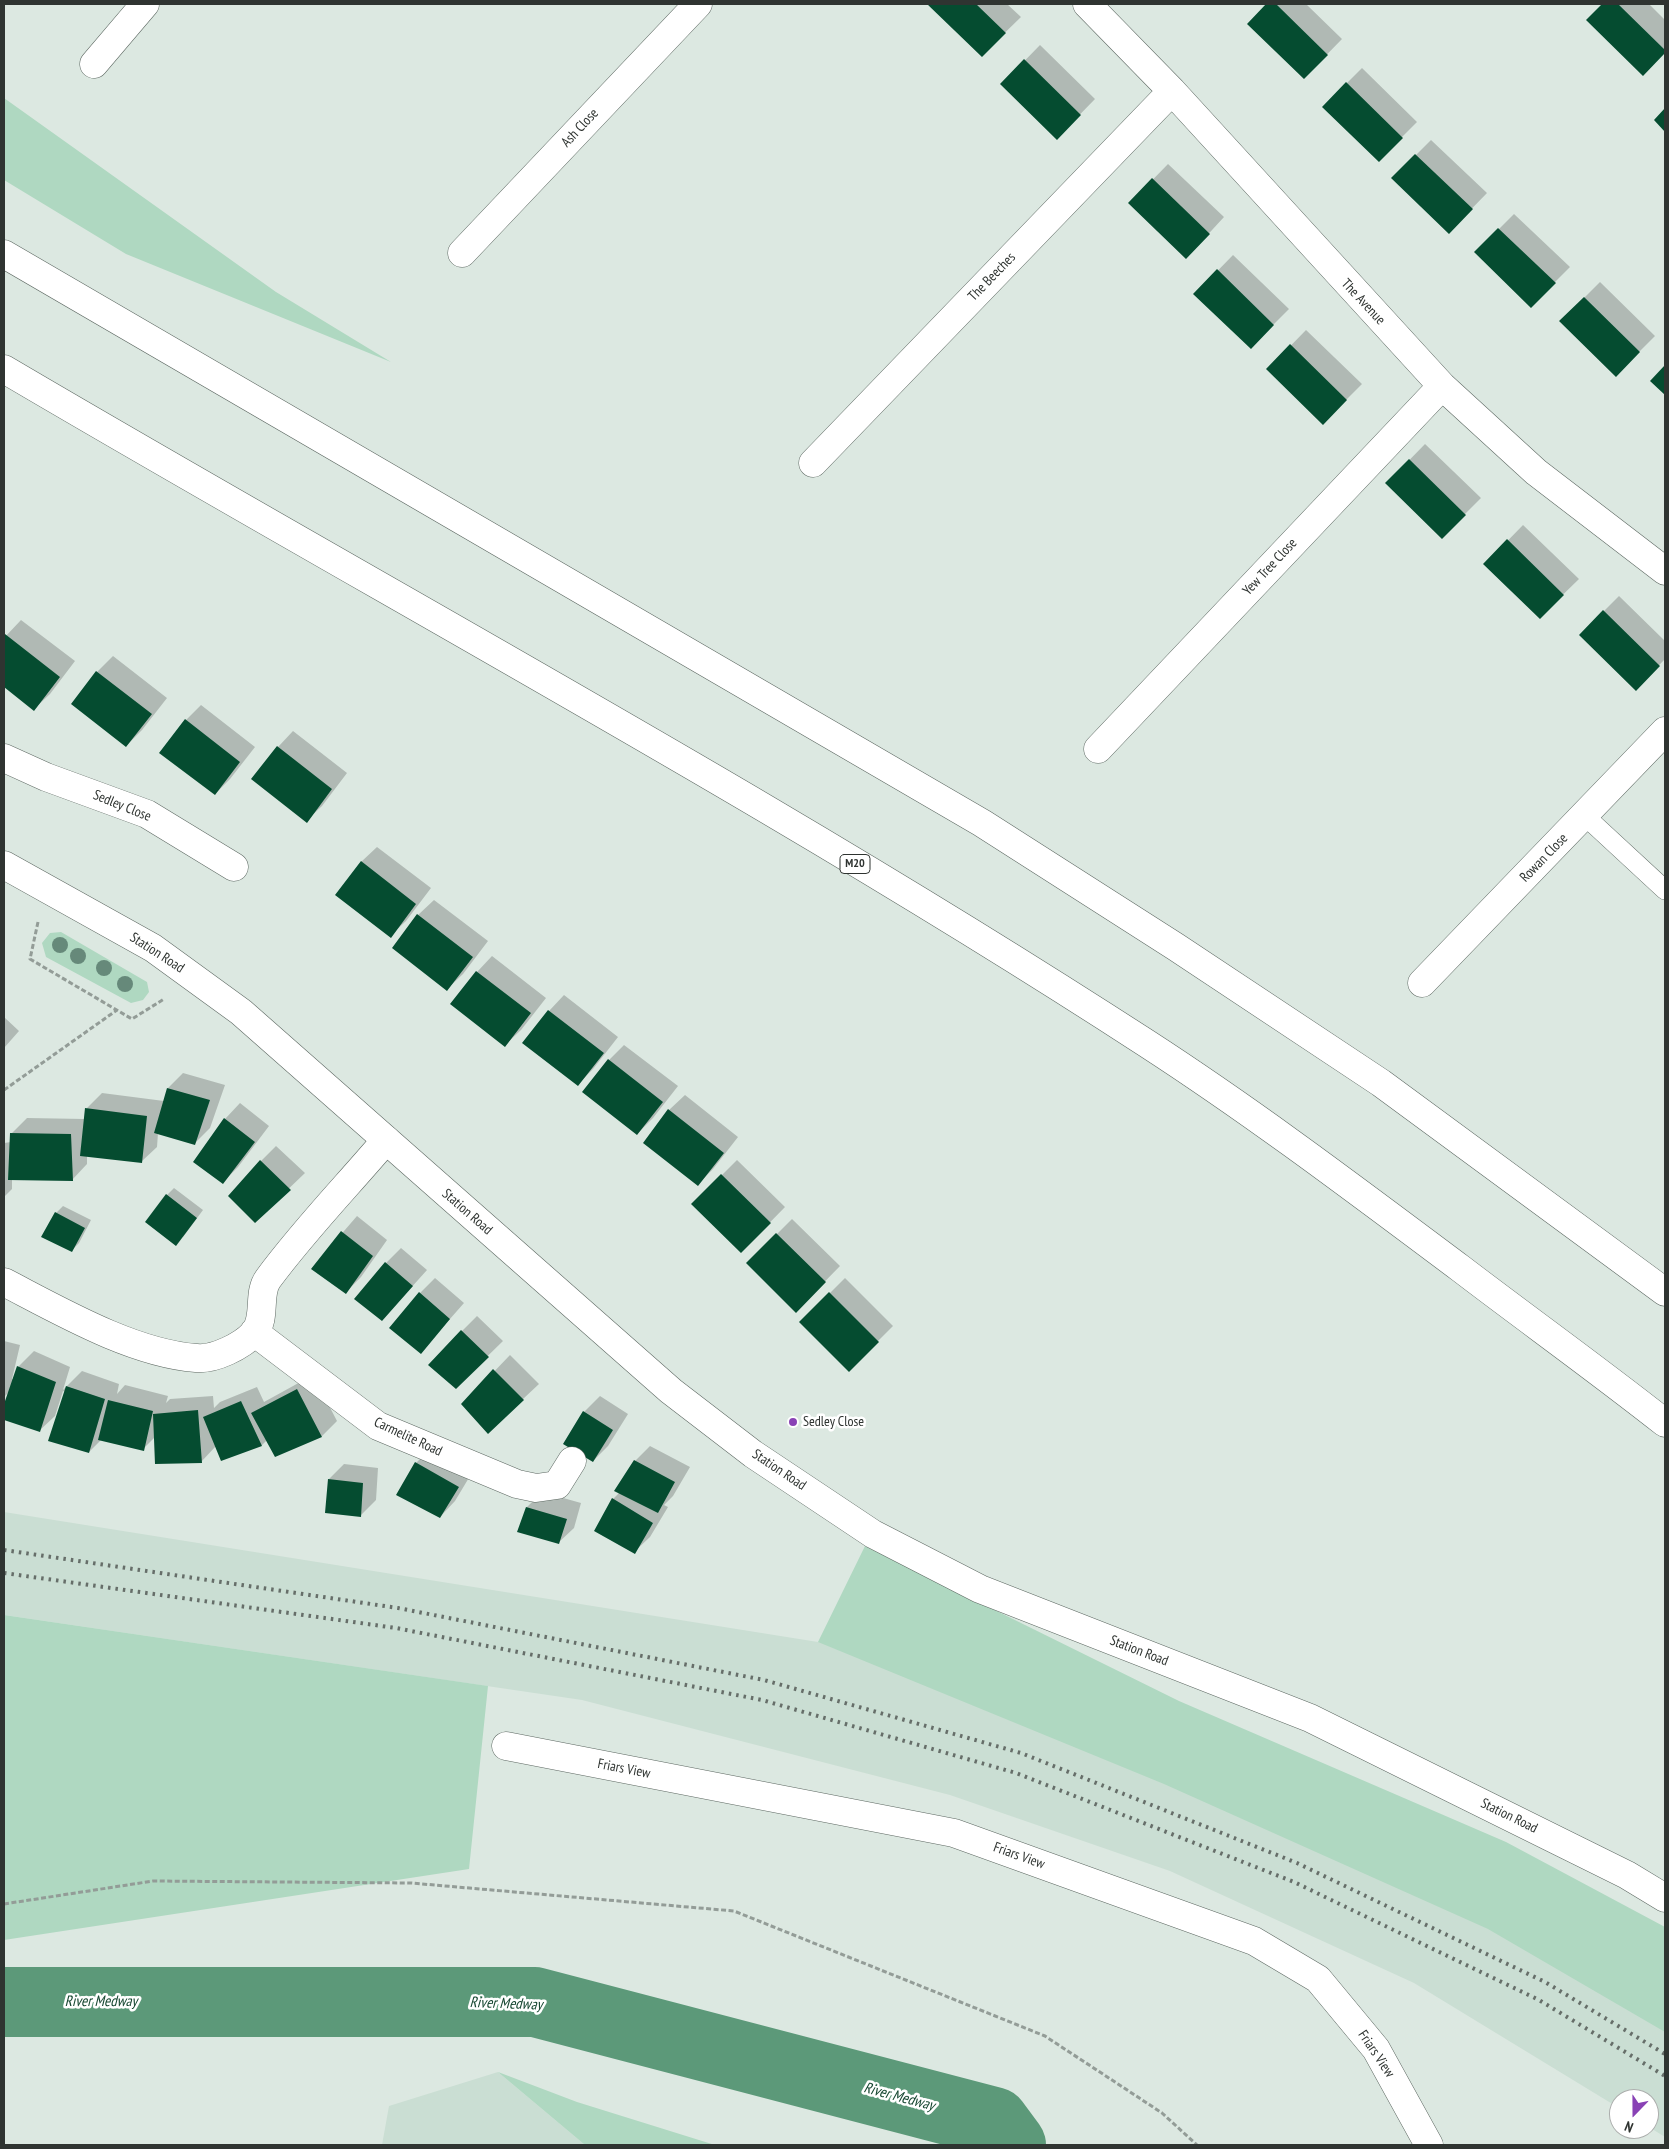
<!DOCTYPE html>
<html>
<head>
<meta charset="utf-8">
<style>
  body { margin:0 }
  #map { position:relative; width:1669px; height:2149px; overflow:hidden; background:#dce8e1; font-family:"PT Sans Narrow",sans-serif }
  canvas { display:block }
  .frame { position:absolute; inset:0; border:5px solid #2f3431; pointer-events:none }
  .north { position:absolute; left:1609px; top:2089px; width:50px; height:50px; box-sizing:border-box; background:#fff; border:1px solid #acaead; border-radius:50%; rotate:202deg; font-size:14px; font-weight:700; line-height:20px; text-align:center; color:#2f3431 }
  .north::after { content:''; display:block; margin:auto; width:18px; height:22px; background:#8942b5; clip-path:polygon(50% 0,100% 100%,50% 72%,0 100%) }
</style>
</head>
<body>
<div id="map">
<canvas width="1669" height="2149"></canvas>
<div class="frame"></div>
<div class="north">N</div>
</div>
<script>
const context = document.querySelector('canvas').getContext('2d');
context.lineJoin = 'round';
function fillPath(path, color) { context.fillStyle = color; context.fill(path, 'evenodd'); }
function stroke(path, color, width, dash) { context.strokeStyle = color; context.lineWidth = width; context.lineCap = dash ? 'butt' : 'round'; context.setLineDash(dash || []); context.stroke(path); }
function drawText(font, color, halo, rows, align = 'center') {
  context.font = font + ' "PT Sans Narrow",sans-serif'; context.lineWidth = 5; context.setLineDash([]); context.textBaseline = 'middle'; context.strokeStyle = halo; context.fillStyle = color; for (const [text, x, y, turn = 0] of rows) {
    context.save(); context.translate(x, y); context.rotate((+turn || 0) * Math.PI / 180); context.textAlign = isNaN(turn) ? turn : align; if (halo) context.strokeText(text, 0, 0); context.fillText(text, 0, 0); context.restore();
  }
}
fillPath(new Path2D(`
  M4,1512l814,130 90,-37 757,333v199l-16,-10v-28h-30v9l-205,-125 -244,-112 -220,-76 -368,-95 -578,-85z
  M498,2072l87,73h-203l7,-39z`), '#caded3');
fillPath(new Path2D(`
  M4,98l272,194 115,70 -265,-108 -122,-74z
  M61,932l86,50 2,10 -6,8 -12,3 -85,-46 -4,-14 8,-10z
  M865,1546l314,155 327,141 159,85v105l-177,-103 -324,-145 -346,-142z
  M4,1615l484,71 -19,183 -465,71z
  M498,2072l79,30 138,43h-130z`), '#afd8c1');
fillPath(new Path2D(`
  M929,4h78l14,13 -39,38z
  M1268,4h38l36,35 -38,39 -55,-54z
  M1604,4h45l16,16v32l-22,22 -55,-54z
  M1040,45l55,54 -38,39 -55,-54z
  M1362,68l55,54 -38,38 -56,-53z
  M1431,140l56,53 -38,39 -56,-54z
  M1168,164l56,53 -23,25 -71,-39z
  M1514,214l56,53 -39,39 -55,-54z
  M1233,255l56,54 -38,38 -56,-53z
  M1600,282l55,54 -39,39 -55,-54z
  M1306,330l56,54 -39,39 -55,-54z
  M1425,444l56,54 -39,39 -55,-54z
  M1523,525l56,54 -39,38 -55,-53z
  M1619,596l46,45v18l-29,30 -56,-54z
  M21,620l54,41 -25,33 -16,15 -30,-23v-48z
  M113,656l54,42 -25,32 -16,16 -54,-42 25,-32z
  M201,705l54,42 -25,32 -15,15 -29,-74z
  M293,731l54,42 -25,33 -16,15 -28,-74z
  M377,847l54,41 -25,33 -16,15 -29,-74z
  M434,900l54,41 -25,33 -16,15 -29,-74z
  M492,956l54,42 -25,32 -16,15 -28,-73z
  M564,995l54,42 -25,32 -15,15 -54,-41 25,-32z
  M4,1017l15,14 -15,17z
  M624,1045l54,41 -25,32 -16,16 -28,-74z
  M183,1073l42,12 -15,43 -16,16 -36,-11 -1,14 -16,15 -54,-7v9l-15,16 -60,-1v10l-8,8v-54l7,-1 1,-9 15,-15 58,1 2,-11 15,-15 62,8 4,-13z
  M685,1095l53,42 -25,32 -15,15 -29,-74z
  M240,1103l29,23 -31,41 -15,15 -28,-21 30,-42z
  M276,1146l29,27 -50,48 6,-60z
  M737,1160l48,47 -44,45 -48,-48z
  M174,1188l29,22 -20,27 -16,-42z
  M63,1206l28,14 -12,23 -7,7 -16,-37z
  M357,1216l30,24 -26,37 -15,15 -34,-24z
  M792,1219l48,47 -44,45 -48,-48z
  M401,1248l26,22 -45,50 4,-57z
  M435,1278l29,25 -44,50v-60z
  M845,1278l48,48 -44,44 -48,-48z
  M477,1316l26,25 -47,46 6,-56z
  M4,1341l16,4 -8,34h2l4,-12 16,-16 36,16 -7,23 19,-19 37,13 -2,10 8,-9 43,11 -2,7 4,-4 43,-3 1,12 6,-6 37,-15 7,15 49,-27 24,46 -15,15 -46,19 -9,-15 -5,5 -46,1 -15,16 -46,-25 -12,12 -42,-9 -12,12 -24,-60 -2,-1 -8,25 -16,15 -35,-13v-11l6,-16 -6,6z
  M510,1355l29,29 -16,15 -60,5z
  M600,1396l28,18 -20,32 -15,15 -28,-17 19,-32z
  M650,1446l40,21 -17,29 -9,9 4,2 -18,30 -16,15 -21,-53 7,-7 15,-31z
  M432,1447l41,24 -18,30 -15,16 -42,-23 18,-31z
  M344,1464l34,4 -2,32 -15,15 -32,-36z
  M542,1492l39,11 -7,25 -16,15 -39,-11 8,-25z`), '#0003');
stroke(new Path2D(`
  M4,2002h531l459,120 17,23`), '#5c9979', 70);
fillPath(new Path2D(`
  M927,4h49l30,29 -24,24z
  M1266,4h10l52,51 -24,24 -57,-55z
  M1602,4h16l47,46v3l-22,23 -57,-56z
  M1024,59l57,56 -24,25 -57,-56z
  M1346,82l57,56 -24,24 -57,-55z
  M1665,108v24l-11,-12z
  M1415,154l58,55 -24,25 -58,-56z
  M1152,178l58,56 -24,25 -58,-56z
  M1498,228l58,55 -25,25 -57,-56z
  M1217,269l57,56 -23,24 -58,-55z
  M1584,297l56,55 -24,25 -57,-56z
  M1290,344l57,56 -24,25 -57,-56z
  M1665,365v30l-15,-14z
  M1409,459l57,56 -24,24 -57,-56z
  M1507,539l57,56 -24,24 -57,-55z
  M1603,610l57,56 -24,25 -57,-56z
  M5,634l55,43 -26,34 -30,-24z
  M96,671l56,43 -26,33 -55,-43z
  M185,719l55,43 -25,33 -56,-42z
  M277,746l55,43 -25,34 -56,-44z
  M361,861l55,43 -25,34 -56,-43z
  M417,914l56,43 -26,34 -55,-43z
  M476,971l55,42 -26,34 -55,-43z
  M548,1010l56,43 -26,33 -56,-43z
  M608,1059l55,43 -26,33 -55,-43z
  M167,1088l43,12 -15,45 -41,-12z
  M85,1108l62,8 -5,47 -62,-7z
  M668,1109l56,44 -26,33 -55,-43z
  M224,1118l31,24 -32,42 -30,-22z
  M10,1133l61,1 2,47 -65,-1z
  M260,1160l31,30 -36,33 -27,-27z
  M721,1174l50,49 -30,30 -50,-49z
  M166,1194l31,24 -21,28 -31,-24z
  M55,1212l30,16 -13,24 -31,-15z
  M341,1231l32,25 -27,38 -35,-25z
  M776,1233l50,49 -30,31 -50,-50z
  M385,1262l28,24 -31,35 -28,-22z
  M419,1292l31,27 -29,35 -32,-26z
  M829,1292l50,50 -30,30 -50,-50z
  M461,1330l28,27 -33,32 -28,-24z
  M17,1366l39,16 -16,50 -36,-12v-16z
  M493,1369l31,31 -36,34 -27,-30z
  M66,1386l39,13 -16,54 -41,-12z
  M297,1389l25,48 -47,20 -24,-44z
  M108,1400l45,11 -9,40 -46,-11z
  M241,1401l21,45 -41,15 -18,-44z
  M198,1410l4,53 -47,1 -2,-50z
  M583,1411l30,19 -20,32 -30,-18z
  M634,1460l41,22 -17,31 -44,-22z
  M415,1462l44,25 -19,31 -44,-23z
  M328,1479l35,4 -2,34 -36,-4z
  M612,1498l41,25 -18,31 -41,-23z
  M526,1507l41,12 -8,25 -42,-12z`), '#054c30');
const lane = new Path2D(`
  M1585,816l80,74`);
const street = new Path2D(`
  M1087,4l85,87 270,295 94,86 129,99
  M94,64l51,-60
  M462,253l236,-249
  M813,463l359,-372
  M1098,749l344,-363
  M4,758l42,19 101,37 87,53
  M1422,983l243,-252
  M4,1282c56,29 128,71 192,76 18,2 46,-12 58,-25 13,-15 3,-39 14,-54 36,-49 79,-93 118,-139
  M254,1332l124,94 139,58 19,4 21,-3 15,-24
  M506,1746l448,87 300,108 64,38 58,70 53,96`);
const secondary = new Path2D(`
  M4,865l149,83 88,64 430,379 82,63 120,80 107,55 330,129 317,157 38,23`);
const highway = new Path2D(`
  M4,254l978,569 194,124 205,136 284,209
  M4,369c380,224 771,433 1142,674 108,70 211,148 314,225 68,52 138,102 205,155`);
stroke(lane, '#5d6862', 20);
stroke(street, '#5d6862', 29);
stroke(secondary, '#5d6862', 29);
stroke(highway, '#5d6862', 29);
stroke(new Path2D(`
  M38,922l-8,37 102,60 32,-20
  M4,1090l113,-80
  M4,1904l149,-23 258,2 323,28 311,125 117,77 35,32`), '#939c97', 3, [5, 2.5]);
stroke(lane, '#fff', 19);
stroke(street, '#fff', 28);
stroke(secondary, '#fff', 28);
stroke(highway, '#fff', 28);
stroke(new Path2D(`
  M4,1550l394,58 366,72 257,73 276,110 248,119 120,72
  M4,1573l392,55 366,72 254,73 278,109 245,118 126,76`), '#666e69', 4, [2.5, 5]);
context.fillStyle = '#66897a';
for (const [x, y] of [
  [60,945],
  [78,956],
  [104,968],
  [125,984]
]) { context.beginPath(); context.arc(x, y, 8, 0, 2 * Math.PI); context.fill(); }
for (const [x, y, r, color] of [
  [793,1422,5,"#8942b5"]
]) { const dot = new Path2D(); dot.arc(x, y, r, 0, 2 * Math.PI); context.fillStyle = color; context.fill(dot); stroke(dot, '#fff', 2); }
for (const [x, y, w] of [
  [855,864,30]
]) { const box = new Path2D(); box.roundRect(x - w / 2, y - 9.5, w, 19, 4); context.fillStyle = '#fff'; context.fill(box); stroke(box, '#2f3431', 1); }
drawText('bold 12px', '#2f3431', null, [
  ["M20",855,864]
]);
drawText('14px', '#2f3431', '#fff', [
  ["Ash Close",580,128,-47],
  ["The Beeches",992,277,-46],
  ["The Avenue",1363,302,47],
  ["Yew Tree Close",1270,567,-47],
  ["Sedley Close",122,806,22],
  ["Rowan Close",1544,858,-46],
  ["Station Road",157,953,33],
  ["Station Road",467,1212,41],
  ["Carmelite Road",408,1437,25],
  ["Station Road",779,1470,34],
  ["Station Road",1139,1651,21],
  ["Friars View",624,1769,11],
  ["Station Road",1509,1816,26],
  ["Friars View",1019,1856,20],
  ["Friars View",1376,2054,56]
]);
drawText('14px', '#2f3431', '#fff', [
  ["Sedley Close",803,1422]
], 'left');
drawText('italic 15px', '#164731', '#fff', [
  ["River Medway",101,2002],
  ["River Medway",506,2004,2],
  ["River Medway",899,2097,15]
]);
</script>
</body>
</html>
